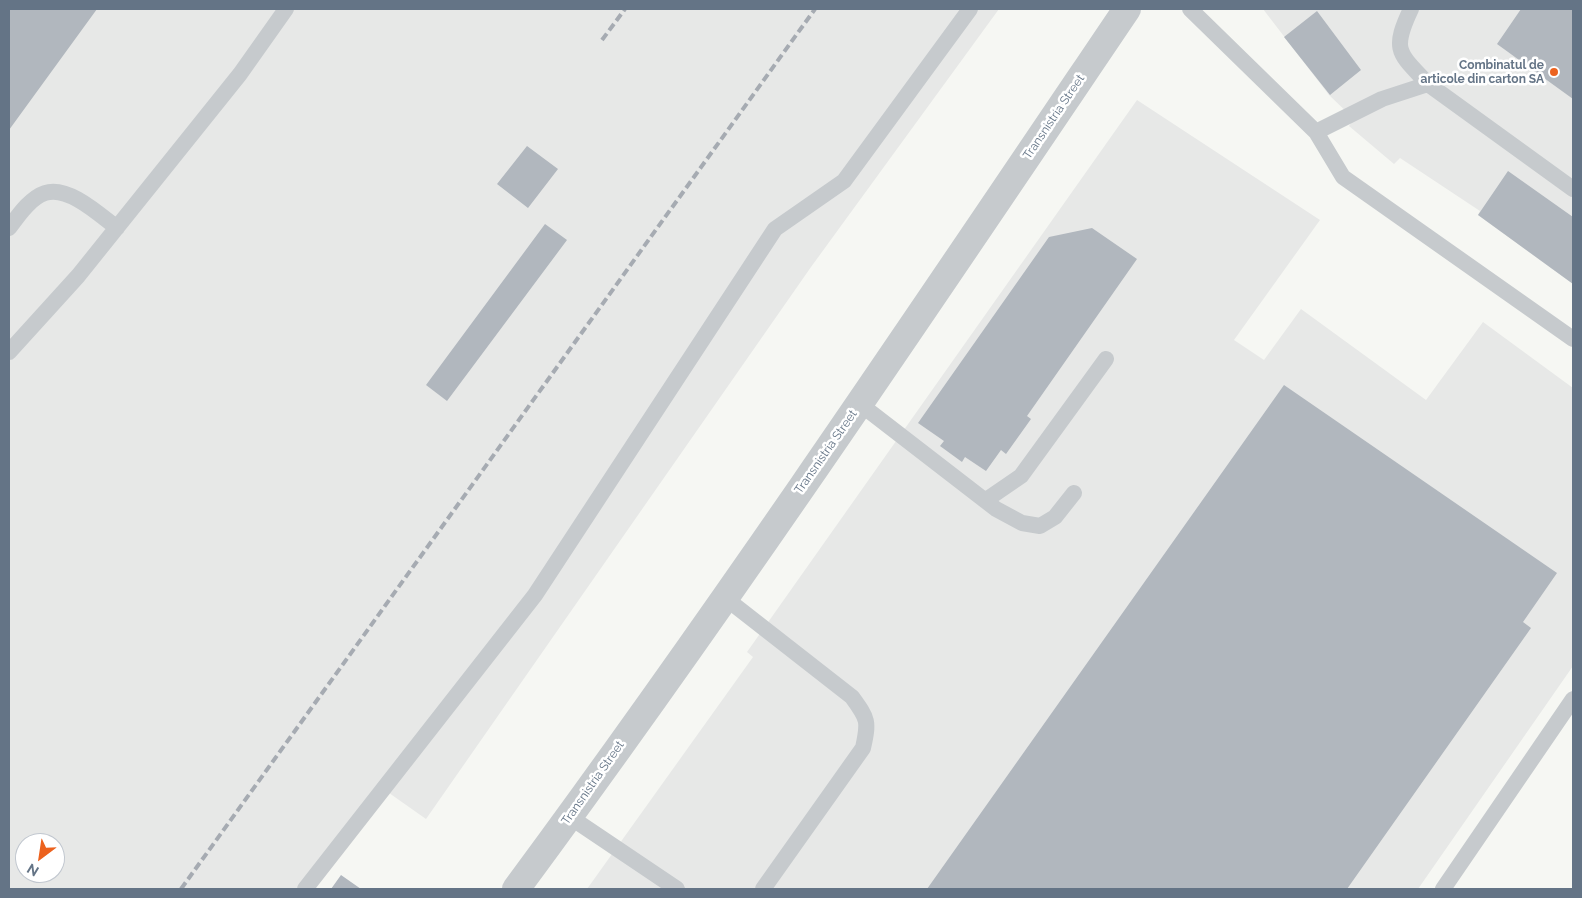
<!DOCTYPE html>
<html>
<head>
<meta charset="utf-8">
<style>
  body { margin:0 }
  #map { position:relative; width:1582px; height:898px; overflow:hidden; background:#f6f7f3; font-family:Raleway,sans-serif }
  canvas { display:block }
  .frame { position:absolute; inset:0; border:10px solid #647486; pointer-events:none }
  .north { position:absolute; left:15px; top:833px; width:50px; height:50px; box-sizing:border-box; background:#fff; border:1px solid #c1c7cf; border-radius:50%; rotate:211deg; font-size:14px; font-weight:700; line-height:20px; text-align:center; color:#647486 }
  .north::after { content:''; display:block; margin:auto; width:18px; height:22px; background:#ec621e; clip-path:polygon(50% 0,100% 100%,50% 72%,0 100%) }
</style>
</head>
<body>
<div id="map">
<canvas width="1582" height="898"></canvas>
<div class="frame"></div>
<div class="north">N</div>
</div>
<script>
const context = document.querySelector('canvas').getContext('2d');
context.lineJoin = 'round';
function fillPath(path, color) { context.fillStyle = color; context.fill(path, 'evenodd'); }
function stroke(path, color, width, dash) { context.strokeStyle = color; context.lineWidth = width; context.lineCap = dash ? 'butt' : 'round'; context.setLineDash(dash || []); context.stroke(path); }
function drawText(font, color, halo, rows, align = 'center') {
  context.font = font + ' Raleway,sans-serif'; context.lineWidth = 5; context.setLineDash([]); context.textBaseline = 'middle'; context.strokeStyle = halo; context.fillStyle = color; for (const [text, x, y, turn = 0] of rows) {
    context.save(); context.translate(x, y); context.rotate((+turn || 0) * Math.PI / 180); context.textAlign = isNaN(turn) ? turn : align; if (halo) context.strokeText(text, 0, 0); context.fillText(text, 0, 0); context.restore();
  }
}
fillPath(new Path2D(`
  M9,9h990l-188,258 -385,552 -44,-31 -84,101h-289zM25,843h30v30h-30z
  M1263,9h310v275l-95,-69 2,-4 -80,-53 -6,6 -45,-38 5,-7 -25,-24z
  M1137,100l183,120 -86,120 30,20 37,-51 125,91 57,-78 90,66v278l-155,223h-831l166,-232 -6,-5z`), '#e7e8e7');
fillPath(new Path2D(`
  M9,9h88l-88,121z
  M1521,9h52v90l-76,-55z
  M1317,11l44,59 -31,25 -46,-58z
  M527,146l31,23 -30,39 -31,-24z
  M1508,171l65,46v67l-95,-69z
  M545,224l22,16 -120,161 -21,-16z
  M1092,228l45,31 -110,157 4,3 -25,35 -5,-4 -15,21 -21,-14 -3,5 -22,-16 4,-5 -26,-18 131,-186z
  M1284,385l273,188 -34,49 8,6 -184,261h-420z
  M341,875l20,14h-30z`), '#b1b7be');
stroke(new Path2D(`
  M1190,9l126,123 27,45 230,162
  M1411,9c-20,42 -12,44 17,75
  M1316,132l66,-33 46,-15 145,105
  M9,228c9,-12 21,-30 36,-35 23,-8 55,22 72,35
  M9,352l69,-76 162,-202 46,-65
  M860,404l136,105 26,14 18,3 15,-9 19,-24
  M986,500l35,-24 85,-117
  M724,597l128,100c16,22 17,24 11,51l-100,141
  M570,817l107,72
  M305,889l230,-294 240,-366 69,-48 126,-172
  M1443,889l130,-190`), '#c6cacd', 16);
stroke(new Path2D(`
  M516,889c212,-287 411,-584 611,-880`), '#c6cacd', 28);
stroke(new Path2D(`
  M602,40l23,-31
  M181,889l634,-880`), '#a6abb2', 4, [8, 4]);
for (const [x, y, r, color] of [
  [1554,72,5,"#ec621e"]
]) { const dot = new Path2D(); dot.arc(x, y, r, 0, 2 * Math.PI); context.fillStyle = color; context.fill(dot); stroke(dot, '#fff', 2); }
drawText('bold 12px', '#647486', '#fff', [
  ["Combinatul de",1544,65],
  ["articole din carton SA",1544,79]
], 'right');
drawText('12px', '#647486', '#fff', [
  ["Transnistria Street",1054,117,-56],
  ["Transnistria Street",826,452,-55],
  ["Transnistria Street",593,783,-55]
]);
</script>
</body>
</html>
